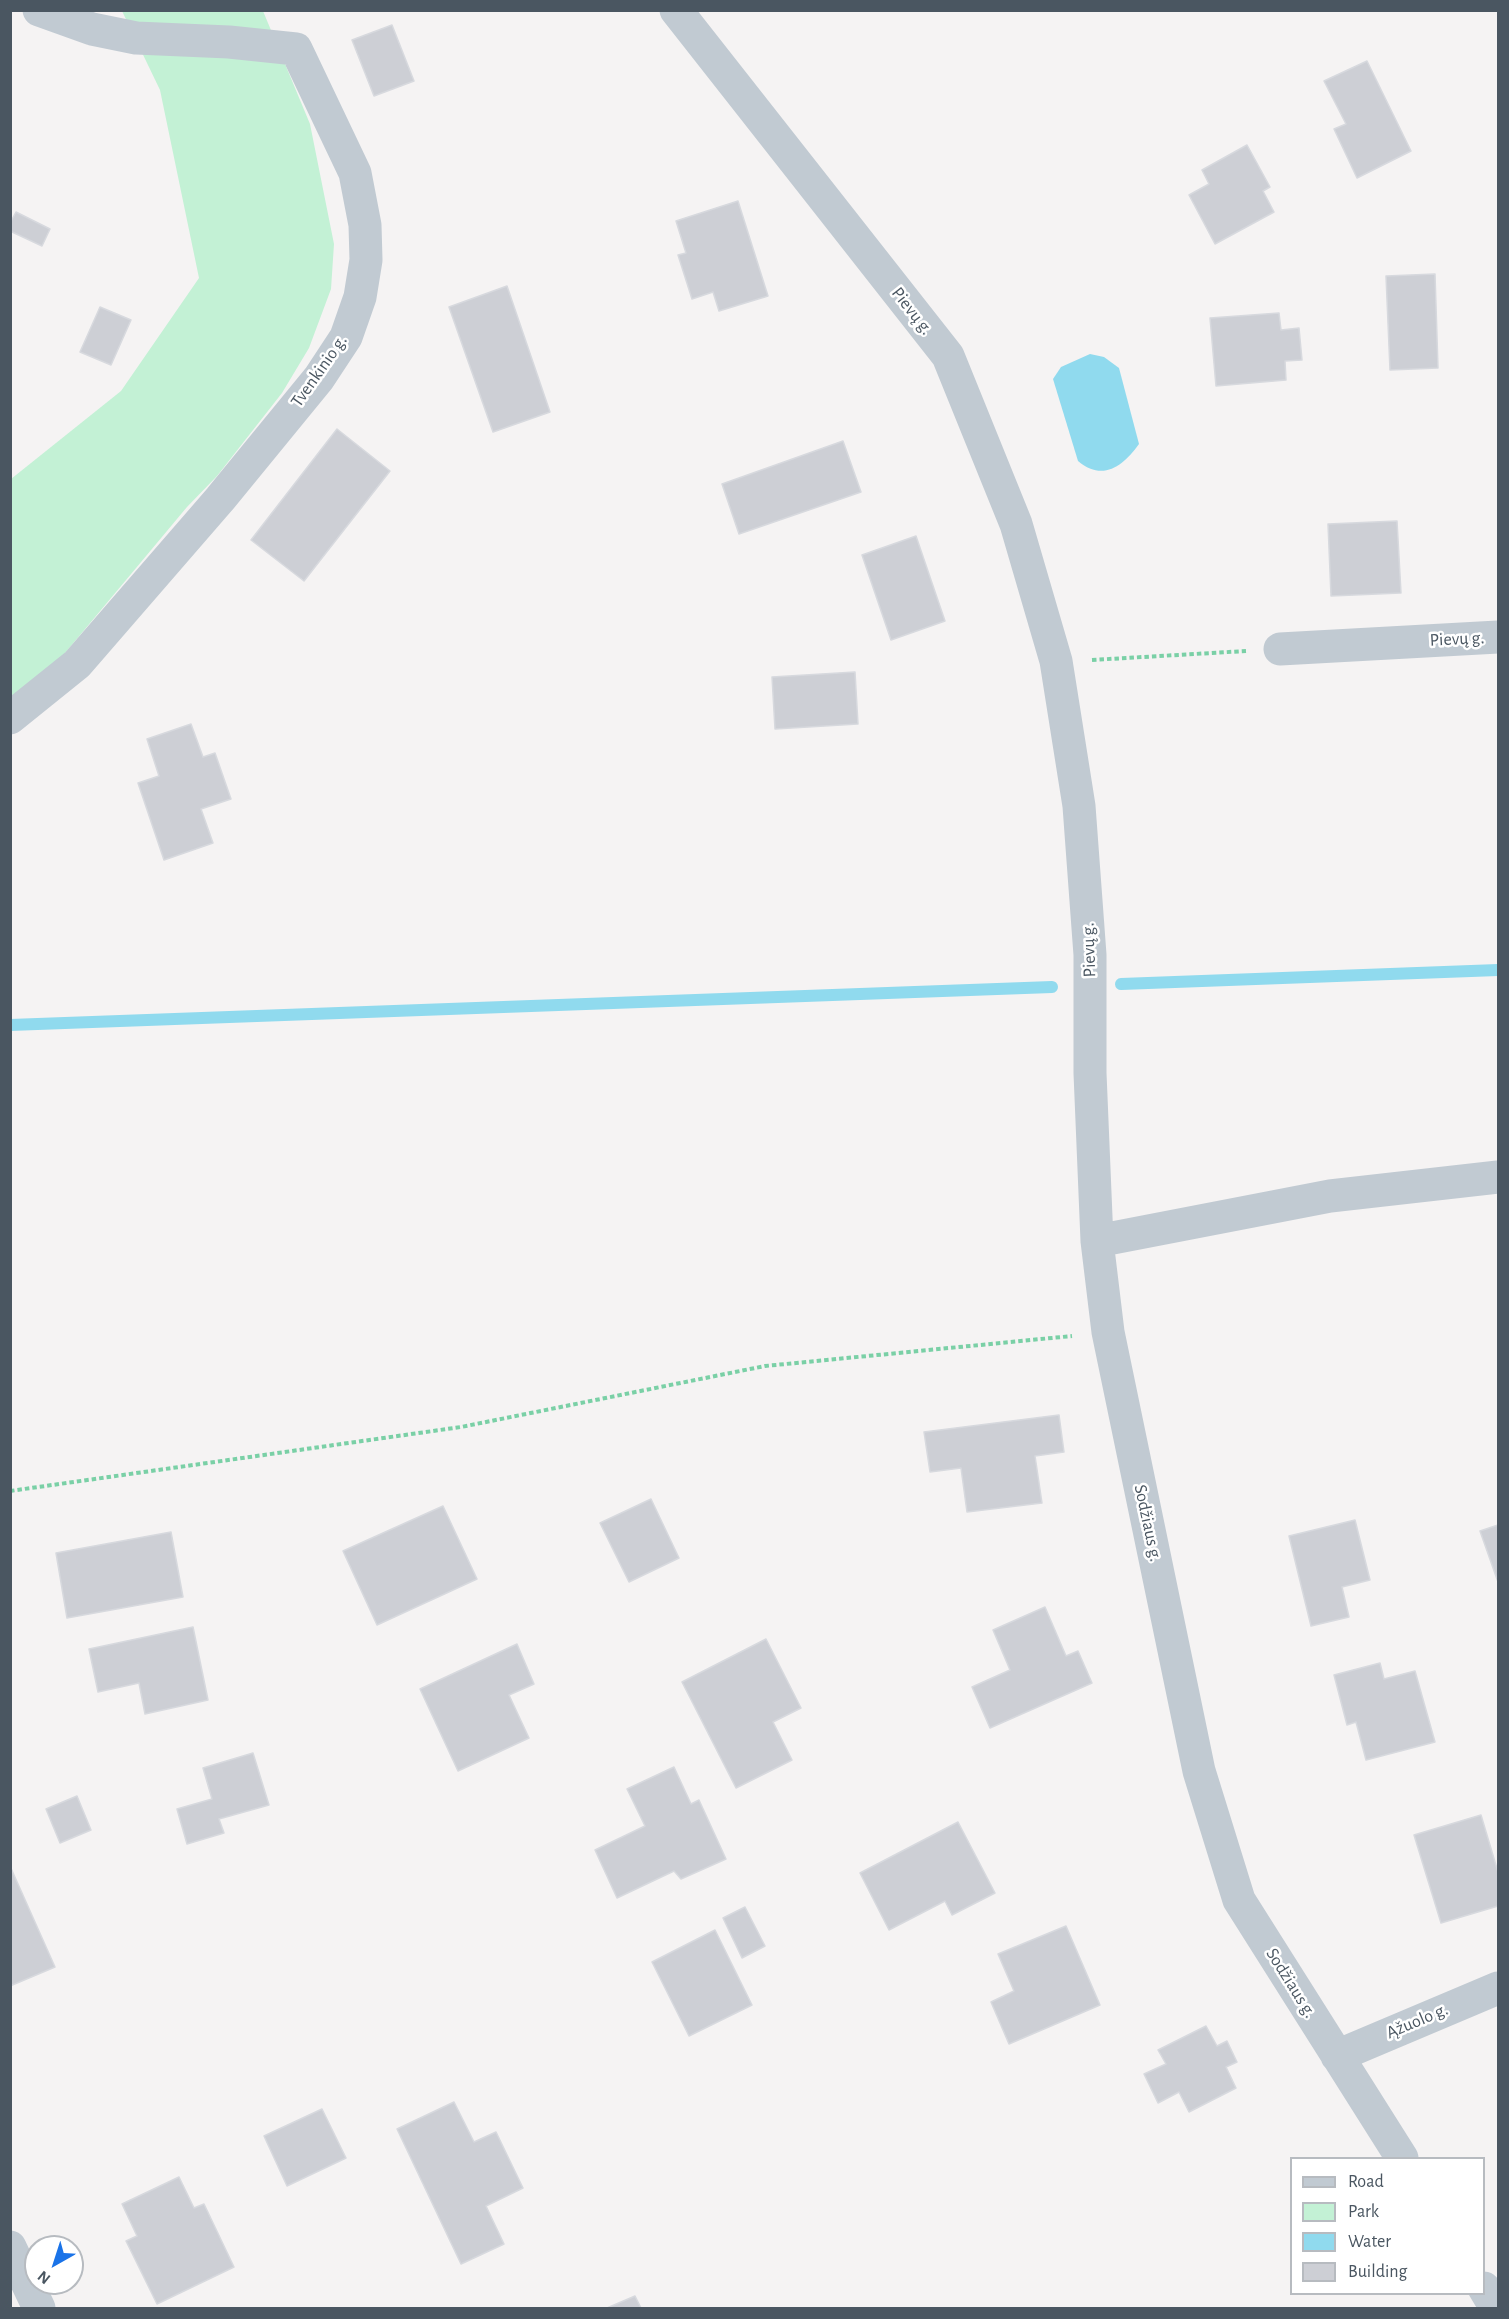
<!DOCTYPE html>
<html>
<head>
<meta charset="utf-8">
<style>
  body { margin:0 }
  #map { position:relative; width:1509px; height:2319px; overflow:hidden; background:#f5f3f3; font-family:"Alegreya Sans",sans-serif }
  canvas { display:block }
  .frame { position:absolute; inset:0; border:12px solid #4a5661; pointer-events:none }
  .legend { position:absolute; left:1290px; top:2157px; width:195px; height:138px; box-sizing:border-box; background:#fff; border:2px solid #b7bbc0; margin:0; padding:8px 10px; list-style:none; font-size:18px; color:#4a5661 }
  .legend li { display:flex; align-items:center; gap:12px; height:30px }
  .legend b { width:30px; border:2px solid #b7bbc0 }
  .north { position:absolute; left:24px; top:2235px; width:60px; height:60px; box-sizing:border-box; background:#fff; border:2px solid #b7bbc0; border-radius:50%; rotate:219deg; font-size:16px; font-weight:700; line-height:24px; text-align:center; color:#4a5661 }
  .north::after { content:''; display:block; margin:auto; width:21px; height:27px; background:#1a73e8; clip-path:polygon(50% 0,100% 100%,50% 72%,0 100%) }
</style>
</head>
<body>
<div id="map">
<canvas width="1509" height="2319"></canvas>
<div class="frame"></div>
<ul class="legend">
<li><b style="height:8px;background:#c1cad2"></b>Road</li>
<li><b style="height:16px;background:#c3f1d5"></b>Park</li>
<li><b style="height:16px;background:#90daee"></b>Water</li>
<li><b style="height:16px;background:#cdcfd5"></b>Building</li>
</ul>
<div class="north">N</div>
</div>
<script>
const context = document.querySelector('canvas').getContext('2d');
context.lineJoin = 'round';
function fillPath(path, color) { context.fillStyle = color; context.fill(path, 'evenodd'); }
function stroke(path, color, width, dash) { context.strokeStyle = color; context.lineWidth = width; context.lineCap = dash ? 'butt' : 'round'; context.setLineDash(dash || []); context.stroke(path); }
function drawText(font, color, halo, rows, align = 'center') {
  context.font = font + ' "Alegreya Sans",sans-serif'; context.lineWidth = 5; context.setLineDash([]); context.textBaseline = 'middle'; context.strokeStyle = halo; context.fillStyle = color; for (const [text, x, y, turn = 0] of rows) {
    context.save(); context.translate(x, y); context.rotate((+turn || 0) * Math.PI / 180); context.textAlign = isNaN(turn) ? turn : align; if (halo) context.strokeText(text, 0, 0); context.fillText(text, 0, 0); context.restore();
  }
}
fillPath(new Path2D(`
  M122,11h141l47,113 24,120 -3,45 -22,59 -27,45 -65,83 -30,31 -127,152 -49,41v-221l110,-88 78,-113 -39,-188z`), '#c3f1d5');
fillPath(new Path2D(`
  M1090,354l14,3 15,11 20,76c-16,22 -36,38 -61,17l-25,-82 8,-12z`), '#90daee');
stroke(new Path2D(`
  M1121,984l377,-14
  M10,1025l1042,-38`), '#90daee', 12);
const building = new Path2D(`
  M392,25l22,56 -40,15 -22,-56z
  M1367,61l44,90 -54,27 -23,-49 12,-5 -22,-43z
  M1247,145l23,42 -7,4 11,21 -59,32 -26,-49 20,-11 -7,-14z
  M738,201l30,95 -49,15 -6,-19 -21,7 -14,-44 8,-2 -10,-32z
  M16,212l34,17 -8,17 -32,-15v-8z
  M1435,274l3,94 -48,2 -4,-94z
  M507,286l43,126 -57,20 -44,-125z
  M100,307l31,13 -20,45 -31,-13z
  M1279,313l2,17 18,-2 3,32 -17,1 1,19 -70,6 -6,-68z
  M337,429l53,42 -86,110 -53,-41z
  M843,441l18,51 -122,42 -17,-50z
  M1397,521l4,72 -70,3 -3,-72z
  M916,536l29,85 -54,19 -29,-85z
  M855,672l3,52 -83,5 -3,-52z
  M191,724l12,33 12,-4 16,46 -30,10 12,34 -49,17 -26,-77 21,-7 -12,-37z
  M1059,1415l5,37 -29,4 7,47 -75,9 -6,-44 -31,4 -6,-40z
  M651,1499l28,59 -50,24 -29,-59z
  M443,1506l34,73 -100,46 -34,-74z
  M1355,1520l15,60 -28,7 7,30 -38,9 -22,-90z
  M1498,1525v57l-18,-51z
  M171,1532l12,65 -116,21 -11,-65z
  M1045,1607l21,49 12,-5 14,32 -102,45 -18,-41 38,-17 -17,-40z
  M193,1627l15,73 -63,14 -6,-31 -41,9 -9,-43z
  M766,1639l35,69 -28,14 19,38 -56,28 -54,-106z
  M517,1644l17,40 -25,11 20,43 -71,33 -38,-82z
  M1380,1663l4,16 31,-8 20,71 -69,18 -10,-38 -9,3 -13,-50z
  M253,1753l16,52 -50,14 5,14 -37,11 -10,-35 35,-10 -9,-31z
  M674,1767l17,37 8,-4 27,59 -45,20 -7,-8 -57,27 -22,-48 50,-24 -18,-37z
  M77,1796l14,34 -31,13 -14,-34z
  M1481,1815l17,57v34l-57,17 -27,-88z
  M958,1822l37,71 -43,22 -7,-14 -56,29 -29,-57z
  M10,1866l45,101 -45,19z
  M745,1907l20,39 -23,12 -19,-40z
  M1066,1926l34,79 -91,39 -18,-42 23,-11 -16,-37z
  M715,1930l37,75 -63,31 -37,-74z
  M1206,2026l11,20 10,-5 10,21 -11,5 10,21 -47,24 -10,-20 -21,11 -14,-29 22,-10 -8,-14z
  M454,2102l20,40 22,-10 27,56 -37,18 18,38 -43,20 -64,-135z
  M322,2109l24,49 -59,28 -23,-50z
  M179,2177l15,31 10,-4 30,63 -77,37 -31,-63 11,-5 -15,-32z
  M635,2296l6,12h-34z`);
fillPath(building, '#cdcfd5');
stroke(building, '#d7d9de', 1.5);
stroke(new Path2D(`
  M1092,660l154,-9
  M10,1491l451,-64 304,-61 307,-30`), '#7ad0a6', 4, [4.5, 3]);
stroke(new Path2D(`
  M676,10l272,346 68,168 40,137 23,145 11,149v118l7,168 11,91 91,439 40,129 163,258
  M1280,649l218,-12
  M10,718l67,-54 143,-165 99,-121 27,-41 14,-40 6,-37 -1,-35 -10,-52 -59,-124 -67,-7 -93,-4 -44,-9 -53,-19
  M1097,1241l233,-45 168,-19
  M1337,2056l161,-68
  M10,2247l29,61
  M1484,2288l12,20`), '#c1cad2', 33);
drawText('18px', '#4a5661', '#fff', [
  ["Pievų g.",912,311,52],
  ["Tvenkinio g.",319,371,-55],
  ["Pievų g.",1457,639,-3],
  ["Pievų g.",1089,950,-92],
  ["Sodžiaus g.",1148,1523,78],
  ["Sodžiaus g.",1291,1983,58],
  ["Ąžuolo g.",1417,2021,-23]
]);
</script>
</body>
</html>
